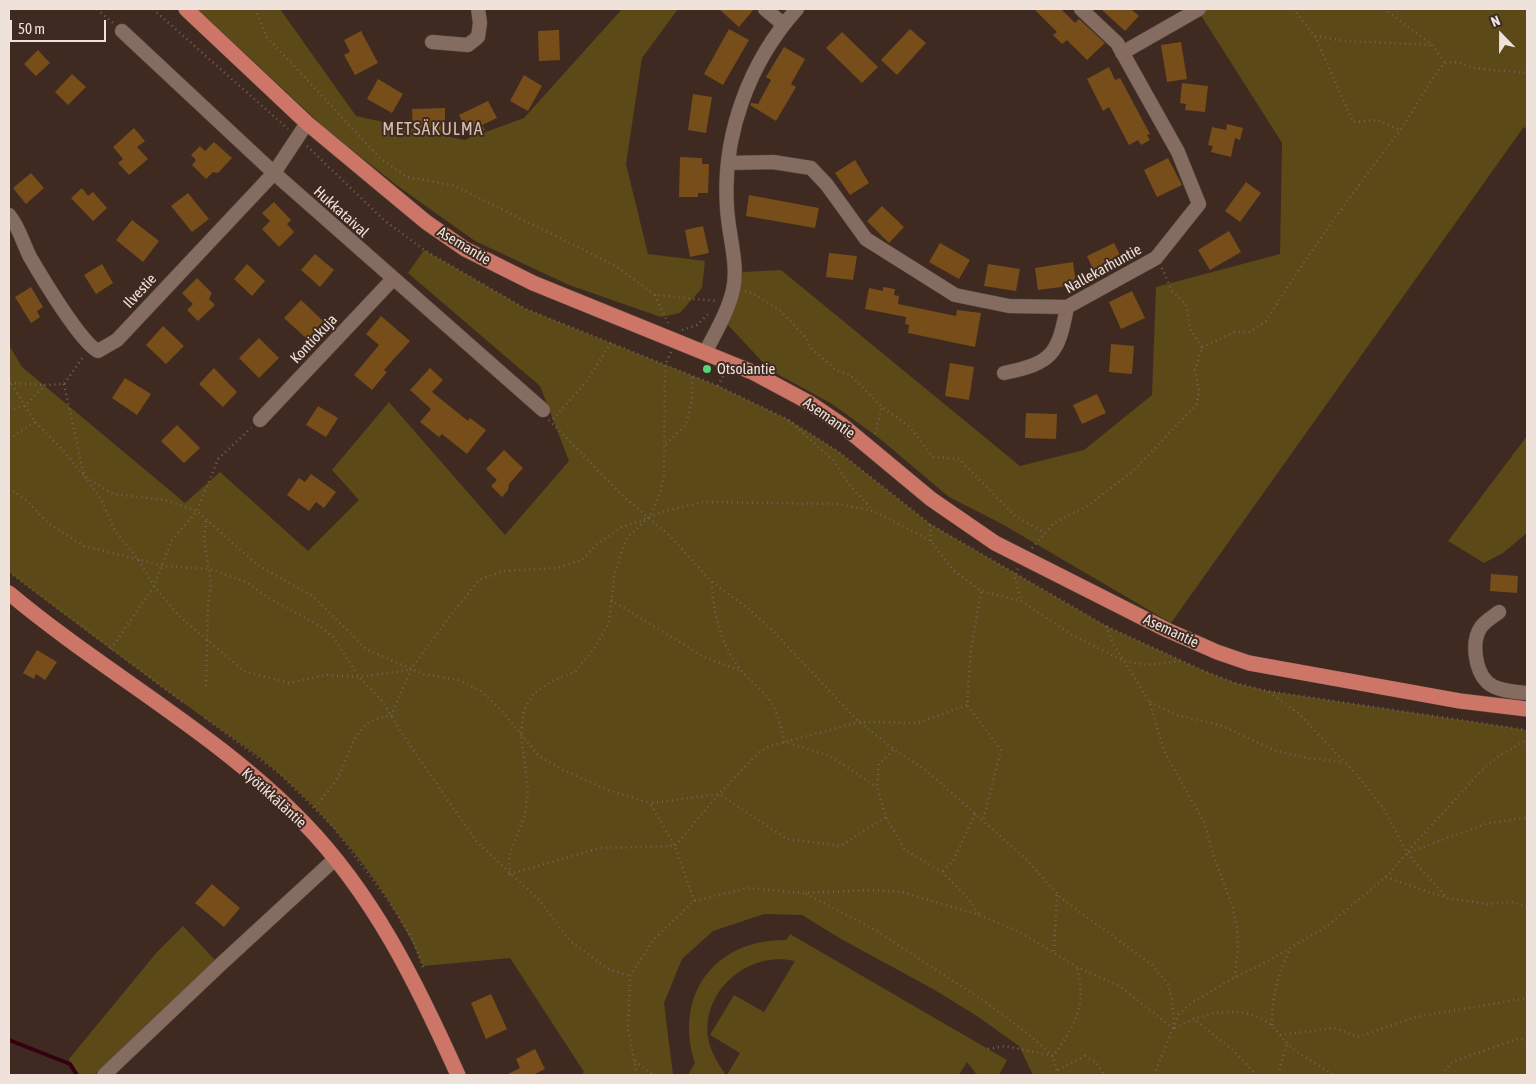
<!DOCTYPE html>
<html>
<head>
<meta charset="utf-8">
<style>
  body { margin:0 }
  #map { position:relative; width:1536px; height:1084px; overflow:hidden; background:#3e2a20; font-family:"Asap Condensed",sans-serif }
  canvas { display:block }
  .frame { position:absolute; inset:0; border:10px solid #efe2db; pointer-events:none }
  .north { position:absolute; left:1476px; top:10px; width:50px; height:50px; -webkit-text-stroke:4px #3e2a20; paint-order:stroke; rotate:338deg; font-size:14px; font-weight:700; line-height:20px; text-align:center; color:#efe2db }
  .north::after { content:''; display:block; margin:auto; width:18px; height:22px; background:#efe2db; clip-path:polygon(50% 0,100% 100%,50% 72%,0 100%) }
  .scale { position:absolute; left:10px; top:20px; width:96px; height:22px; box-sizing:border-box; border:2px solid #efe2db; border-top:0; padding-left:6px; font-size:15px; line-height:18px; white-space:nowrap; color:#efe2db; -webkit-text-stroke:4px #3e2a20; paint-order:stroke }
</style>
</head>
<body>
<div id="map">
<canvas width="1536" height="1084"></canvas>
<div class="frame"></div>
<div class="north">N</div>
<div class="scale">50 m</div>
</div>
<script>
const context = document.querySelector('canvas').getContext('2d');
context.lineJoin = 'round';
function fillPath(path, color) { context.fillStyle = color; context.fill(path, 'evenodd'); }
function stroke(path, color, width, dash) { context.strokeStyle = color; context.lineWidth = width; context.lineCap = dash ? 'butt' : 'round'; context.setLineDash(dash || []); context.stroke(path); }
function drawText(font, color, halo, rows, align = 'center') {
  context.font = font + ' "Asap Condensed",sans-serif'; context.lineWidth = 4; context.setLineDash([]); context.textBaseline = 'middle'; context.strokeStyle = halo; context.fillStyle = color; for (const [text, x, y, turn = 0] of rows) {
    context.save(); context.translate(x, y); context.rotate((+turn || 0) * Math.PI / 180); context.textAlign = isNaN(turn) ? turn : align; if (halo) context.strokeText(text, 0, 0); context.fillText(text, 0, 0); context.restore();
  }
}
fillPath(new Path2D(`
  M197,9h83l76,107 108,24 60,-22 98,-109h56l-36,49 -16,106 22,90 57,7 -3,27 -22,25 -19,4 -92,-32 -94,-44 -76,-54 -72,-57z
  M1197,9h330v118l-4,1 -352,495 -169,-99 -53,-27 -70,-59 -47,-34 -62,-34 -42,-45 15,-53 38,-2 239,196 64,-16 68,-55 4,-108 124,-33 2,-111z
  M424,250l102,59 192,77 69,33 52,33 91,72 176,102 96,44 33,13 33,8 259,39v345h-494l-14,-29 -42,-30 -44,-27 -92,-50 -39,-24 -38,-1 -51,17 -31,28 -18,44 9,72h-92l3,-3 -74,-114 -87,8c-28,-69 -86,-141 -141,-190 -30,-27 -65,-48 -97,-72 -59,-44 -118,-87 -176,-132v-227l13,22 163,136 35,-31 88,79 51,-51 -27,-30 57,-68 116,133 64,-74 -29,-75 -132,-113z
  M1527,436v97l-24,20 -19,10 -36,-22z
  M183,926l33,35 -122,114h-19l-6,-16 88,-107z
  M790,934l217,126 -8,15h-22l-10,-13 -8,13h-232l13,-22 -30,-18 24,-40 30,17 31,-51c-45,-11 -93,28 -87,76 2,14 10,27 18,38h-38l7,-12c-22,-68 20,-124 91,-123z`), '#5b4918');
stroke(new Path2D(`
  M9,1040l61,24 7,11`), '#350010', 4);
fillPath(new Path2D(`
  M719,9h35l-15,18z
  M1034,9h27l14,14 4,-4 26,24 -18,17 -20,-20 -5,4 -9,-9 4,-3z
  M1101,9h30l8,7 -14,15z
  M729,29l20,11 -26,45 -19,-11z
  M910,29l16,14 -29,32 -16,-15z
  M559,30l1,30 -21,1 -1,-30z
  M361,31l17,32 -23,12 -11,-20 6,-3 -6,-12z
  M842,32l36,35 -16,16 -36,-35z
  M1181,42l6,37 -20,3 -6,-37z
  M784,47l21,12 -14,25 5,3 -20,34 -26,-16 1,-2 7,1 13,-24 -5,-3z
  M38,50l12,13 -14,13 -12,-12z
  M1109,67l6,13 5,-2 30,56 -3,1 3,5 -9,5 -3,-5 -9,5 -20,-38 -6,4 -16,-32z
  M72,74l14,13 -18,18 -13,-13z
  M524,75l18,11 -14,25 -18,-10z
  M378,79l25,15 -11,19 -25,-14z
  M1182,83l26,3 -3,26 -20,-2 1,-6 -6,-1z
  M693,94l19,3 -6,36 -18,-3z
  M488,101l9,17 -15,7 3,5 -15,8 -11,-23z
  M445,108v24l-32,2 -1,-25z
  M1227,124l16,4 -3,12 -5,-2 -4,19 -20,-5 2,-6 -5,-1 4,-18 14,3z
  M134,128l11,13 -8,6 11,12 -19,16 -11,-12 5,-4 -10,-12z
  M214,142l18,16 -14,15 -5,-1 -7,7 -14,-14 4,-5 -5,-5 9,-9 5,5z
  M680,157l22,1v6h7l-1,29h-10v4h-19z
  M1168,158l14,27 -25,12 -13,-27z
  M855,160l14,23 -19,12 -15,-22z
  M31,173l13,15 -18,16 -13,-16z
  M1246,182l15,11 -21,29 -15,-11z
  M82,188l6,8 5,-4 14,16 -14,13 -22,-23z
  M188,193l21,26 -17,13 -21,-26z
  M749,195l70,13 -4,20 -69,-12z
  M274,202l17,18 -4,4 7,8 -15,15 -17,-18 8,-8 -8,-8z
  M882,206l22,21 -15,16 -22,-22z
  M132,220l27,21 -16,21 -27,-22z
  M703,226l6,27 -19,4 -5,-27z
  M1229,231l12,21 -31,18 -12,-20z
  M940,243l30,17 -11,19 -30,-17z
  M1114,243l10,20 -28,13 -9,-20z
  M829,253l28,3 -4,24 -27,-3z
  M315,254l19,16 -14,17 -19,-17z
  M1073,262l3,23 -38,5 -3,-22z
  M102,264l11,19 -17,11 -12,-19z
  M247,264l18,17 -13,15 -18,-17z
  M988,264l32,5 -4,22 -32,-5z
  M197,278l15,15 -3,6 6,6 -17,16 -11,-11 6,-6 -11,-11z
  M31,287l12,20 -6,4 3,6 -9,6 -16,-26z
  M883,287l12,2 -1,6 5,1 -1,8 58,12 1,-6 24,3 -6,34 -67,-14 1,-8 -4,-1 1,-7 -41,-8 4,-21 14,3z
  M1132,291l13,27 -24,11 -12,-27z
  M301,300l22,21 -16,18 -23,-21z
  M381,316l29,25 -26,29 3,2 -15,18 -18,-15 25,-30 -13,-11z
  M163,326l21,20 -18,18 -20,-19z
  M259,338l20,20 -20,20 -20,-20z
  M1111,344l23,2 -2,28 -23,-2z
  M950,363l24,4 -5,33 -24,-4z
  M214,368l23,24 -14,15 -24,-23z
  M430,368l13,12 -11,12 36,29 2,-3 16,12 -19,24 -25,-20 -3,3 -19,-15 11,-13 -21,-19z
  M125,378l26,16 -14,21 -25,-17z
  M1097,394l9,19 -24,11 -9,-19z
  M318,406l20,12 -12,19 -20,-12z
  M1026,413l31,1 -1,25 -31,-1z
  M177,425l23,23 -16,15 -23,-22z
  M504,450l19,18 -14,16 -1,6 -6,7 -11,-11 6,-6 -11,-11z
  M311,474l25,18 -12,16 -8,-6 -7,9 -22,-16 12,-17 6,4z
  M1491,574l27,2 -1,17 -27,-2z
  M37,650l20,12 -12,18 -9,-6 -2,5 -11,-6z
  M212,884l28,24 -16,19 -29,-24z
  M491,994l16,35 -21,10 -15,-36z
  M535,1049l10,20 -12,6h-27l14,-7 -4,-9z`), '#774e19');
const minor = new Path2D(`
  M765,9l18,15
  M122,31l152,142 269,237
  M432,42l36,3 10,-8 2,-14 -2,-14
  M1122,53l77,-44
  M729,163l44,-1 38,6 16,17 39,54 89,56 54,11 58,1 89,-49 43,-54 -21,-52 -61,-109 -36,-34
  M9,215c10,12 14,28 21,42 11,19 51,86 68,94l19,-11 157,-167 33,-50
  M705,353c10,-20 23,-41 28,-63 6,-26 -5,-56 -6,-83 -5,-71 22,-145 70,-198
  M1004,373c48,-10 54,-18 63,-66
  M260,420l132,-140
  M1499,612c-5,4 -14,9 -18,15 -10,14 -6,43 6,55 9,9 29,10 40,11
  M104,1075l117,-111 114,-105`);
const major = new Path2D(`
  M186,9l121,114 119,99 39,27 68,34 219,89 56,30 34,23 89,74 64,44 172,87 50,22 32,11 211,38 67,8
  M9,593c94,79 208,140 294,229 71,73 114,162 155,253`);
stroke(minor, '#5a4940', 15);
stroke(major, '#5a4940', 16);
stroke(new Path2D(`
  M97,9l17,15
  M153,9l135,120
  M255,9l12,28 113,121 27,19 46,8 163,81 39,29 61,6
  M1293,9l22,27 30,5 87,4
  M1384,9l48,36 13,18
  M1315,36l38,86 25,-2 22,10
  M307,146l78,75 39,29 102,59 192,77 69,33 52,33 91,72 176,102 96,44 33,13 33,8 259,39
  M1162,268l10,23 14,13 5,27 11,16
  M745,291l7,2 29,18 26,28 4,9 25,22 14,5 32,32 28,20 23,30 26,2 56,57 30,17
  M655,295l13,28
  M682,330l15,-5 12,-12
  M1202,347l33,-15h15l16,-11c40,-65 86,-127 132,-188 17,-23 28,-49 47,-70l13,-1 15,6 54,5
  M671,352l-6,13 -1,112 -5,19 -10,21 -21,20 -6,13 -8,27 -5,46 -16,27 -18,22 -23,9 -19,13 -9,17 -3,23 7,56 -3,25 -16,41 1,18 90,-26 75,-2 44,-52 68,45 53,7 46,-29
  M9,380l26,42 28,28 21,26 29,18 52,6 32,11 59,53 58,33 52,52 57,25 35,6 23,11 21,20 37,45 22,13 49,22 40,12
  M10,383l35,2
  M64,384l20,92 17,23 14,32 23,28 16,27 25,30 65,55 45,12 37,-8 33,2 51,-7
  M718,386l5,-10 -2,-1
  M9,410l16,-4 20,-21 19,-1 19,-27
  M553,419l33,-37 25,-39
  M549,420l74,76 47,40 42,46 38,28 20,18 89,94 35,27 33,22 99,88 35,39 91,67 16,19 4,15 2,30
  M788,420l45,40 18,27 22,23
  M875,434l7,-27
  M9,439l26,-17
  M666,444l20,-19 6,-26v-22
  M9,488l18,13 22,23 35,22 80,20 46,3 36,13 23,16 51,28 14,12 25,39 24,25 18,30 75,109 63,59 31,41 38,28 22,7
  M206,521l-2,17 7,47 -3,20 -2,84
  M930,525l1,16
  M1032,548l22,-25 35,-18 45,-35 63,-66 2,-13 -4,-21 7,-23
  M1018,569l-4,5 7,27
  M9,572l175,131
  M712,582c1,32 8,60 28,87 7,9 16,16 24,24 13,14 17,32 20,49l46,14 47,31
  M981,592l-10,57 -4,56 34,45 -18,71
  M611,600l93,57 35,13
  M1106,626l8,19 35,56 16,52 39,69 10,35 18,48 5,22 1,21 -3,29
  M111,649l43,-63 18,-46 25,-29 21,-52 33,-31
  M1269,692l29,21 59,62 27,34 23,44 40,45 41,6 25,-2 14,5
  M1150,702l26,13 44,10 56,26 32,7 33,4
  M391,716l20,-47 37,-50 31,-39 24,-9 54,-3 25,-8 15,-16 25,-17 44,-16 37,-9 134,2 37,7 57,30 22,29 28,21 40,10 51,34 52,26 24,4 32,-4
  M205,718l76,57 53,53 54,72 25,40 11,30
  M893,750l-14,14 -2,23 9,30 19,33 37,22 26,26 11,16
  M315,807c7,-9 16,-18 22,-28 15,-26 15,-60 54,-63
  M1408,851l75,-82 16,-13 28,-16
  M943,871l10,-10 22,-47
  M1386,877l60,21
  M806,894l66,34 115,75 39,29 27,24 5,19
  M694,901l-19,-55 -25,-43 69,-9 39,-41 12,-7 89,-24 58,1 50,-18
  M1054,951l3,-58
  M1193,1018l42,34 21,23
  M1272,1025c-1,-27 6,-50 17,-74
  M1175,1028c26,-14 61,-24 89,-8 11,6 18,19 27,27 13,11 29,18 42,28
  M1280,1035l54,-7 24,9 58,-20 111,-19
  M988,1049l17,-3 48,10c23,-32 34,-50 24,-89
  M635,1061l18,14
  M1058,1070l27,-14 11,6 8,13
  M637,1075l-9,-47 2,-52 24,-37 40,-38 53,-13 57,5 66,-3 32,2 77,23 39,16 59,36 44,20 53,42
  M1154,1075l25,-61 14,-12 42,-25 24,-11 67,-39 62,-52 19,-22 81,-30 39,-5
  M1278,1075l9,-32
  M1442,1075l10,-13 65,-23 10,1`), '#746259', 2.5, [1, 4]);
stroke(minor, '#846c60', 14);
stroke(major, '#cd7667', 15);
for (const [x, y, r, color] of [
  [707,369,5,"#53d673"]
]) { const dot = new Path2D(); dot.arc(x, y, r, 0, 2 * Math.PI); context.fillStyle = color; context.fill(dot); stroke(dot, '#3e2a20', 2); }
drawText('15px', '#efe2db', '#3e2a20', [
  ["Hukkataival",341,212,42],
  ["Asemantie",464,246,31],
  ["Nallekarhuntie",1103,269,-29],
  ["Ilvestie",140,291,-47],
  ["Kontiokuja",314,339,-47],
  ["Asemantie",829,418,35],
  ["Asemantie",1171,631,25],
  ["Kyötikkäläntie",274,798,42]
]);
drawText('15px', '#efe2db', '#3e2a20', [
  ["Otsolantie",717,369]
], 'left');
context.letterSpacing = '1px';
drawText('18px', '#d7bdaf', '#3e2a20', [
  ["METSÄKULMA",433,129]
]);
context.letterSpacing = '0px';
</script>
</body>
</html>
